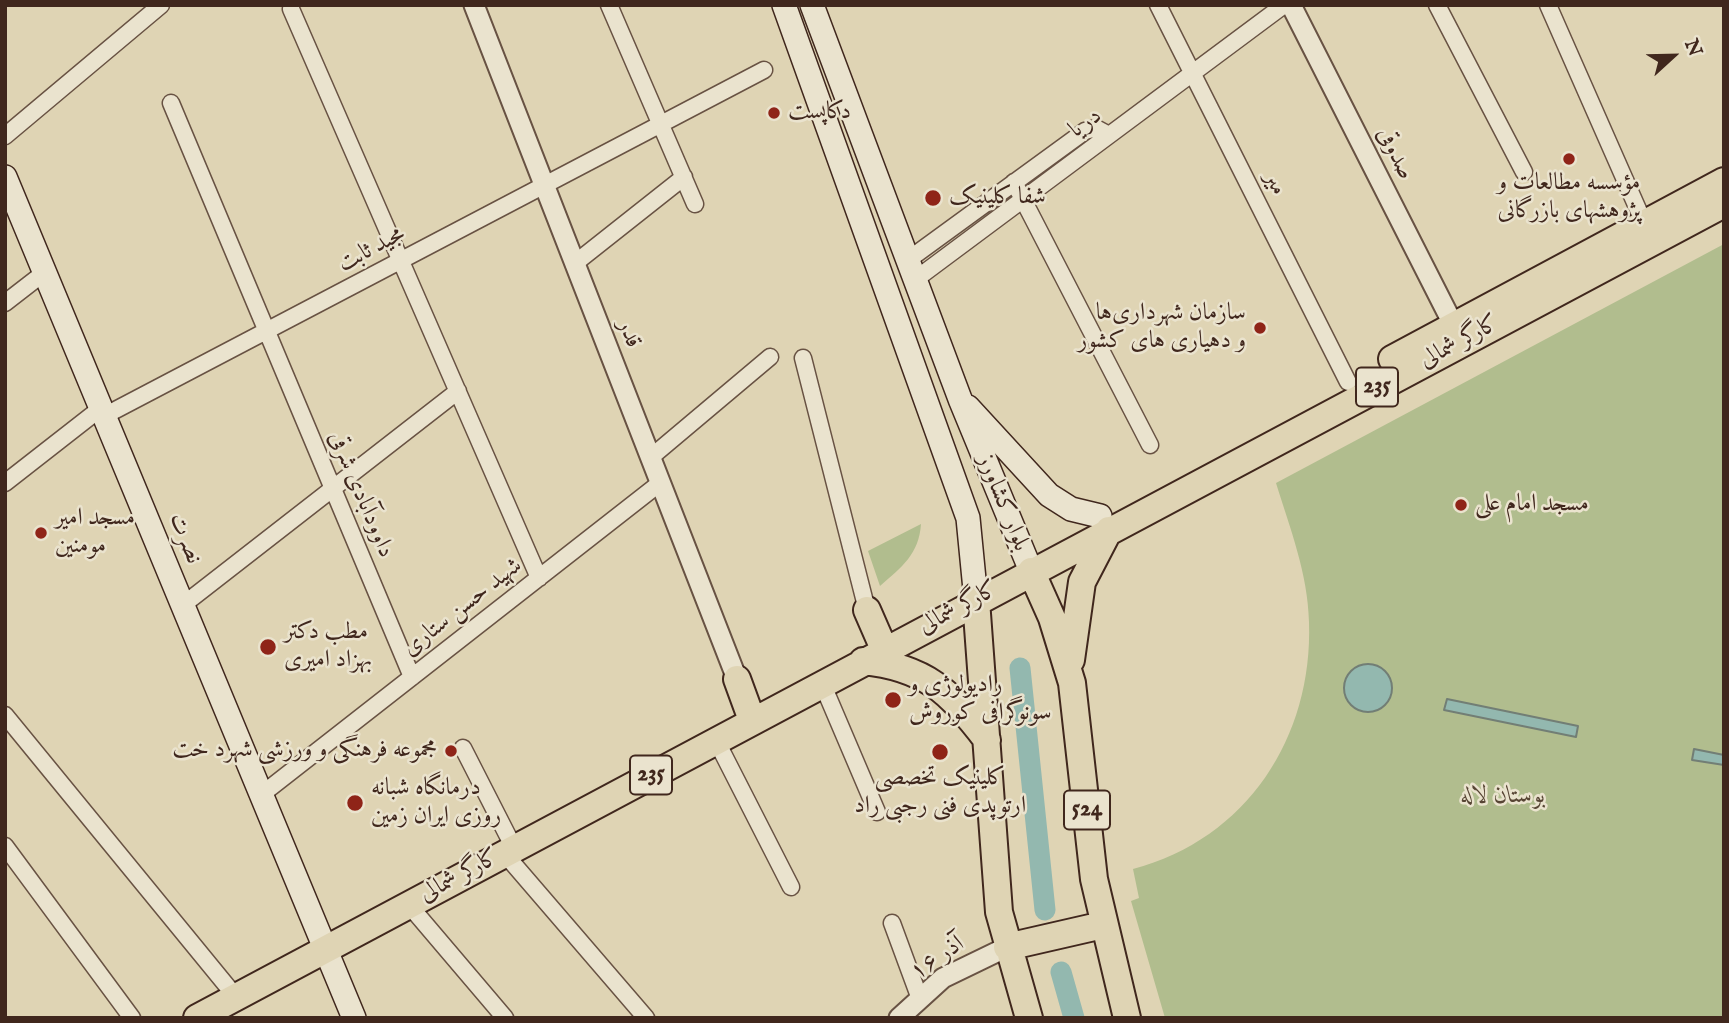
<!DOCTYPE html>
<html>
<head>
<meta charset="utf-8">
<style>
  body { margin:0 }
  #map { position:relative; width:1729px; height:1023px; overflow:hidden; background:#dfd4b4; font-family:"IM FELL English",serif }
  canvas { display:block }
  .frame { position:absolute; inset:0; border:7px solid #40271d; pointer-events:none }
  .north { position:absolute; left:1638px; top:21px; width:70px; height:70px; -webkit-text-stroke:5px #eae3ce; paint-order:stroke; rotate:68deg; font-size:19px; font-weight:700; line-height:28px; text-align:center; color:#40271d }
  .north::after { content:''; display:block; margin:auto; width:24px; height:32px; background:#40271d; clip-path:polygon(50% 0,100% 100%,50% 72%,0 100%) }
</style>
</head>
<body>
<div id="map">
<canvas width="1729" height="1023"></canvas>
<div class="frame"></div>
<div class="north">N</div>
</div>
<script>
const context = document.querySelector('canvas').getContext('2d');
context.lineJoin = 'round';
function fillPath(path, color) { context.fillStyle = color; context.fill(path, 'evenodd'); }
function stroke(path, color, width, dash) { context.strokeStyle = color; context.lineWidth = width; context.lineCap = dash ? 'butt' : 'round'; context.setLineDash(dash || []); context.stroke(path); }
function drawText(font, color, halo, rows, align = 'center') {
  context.font = font + ' "IM FELL English",Amiri,serif'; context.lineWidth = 5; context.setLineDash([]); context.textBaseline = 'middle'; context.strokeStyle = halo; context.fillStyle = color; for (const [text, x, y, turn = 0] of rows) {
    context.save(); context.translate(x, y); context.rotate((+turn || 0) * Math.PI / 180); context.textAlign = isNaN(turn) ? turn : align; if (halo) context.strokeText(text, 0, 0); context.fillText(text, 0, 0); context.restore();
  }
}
fillPath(new Path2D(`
  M1724,244v774h-559l-34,-117 8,-3 -6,-29c114,-30 180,-132 176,-247 -1,-48 -19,-94 -33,-139z
  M921,524c-2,30 -19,43 -41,62l-12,-35z`), '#b1bd8e');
const water = new Path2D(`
  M1344 688a24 24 0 1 1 48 0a24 24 0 1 1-48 0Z
  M1447,699l131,27 -2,11 -132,-27z
  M1694,749l30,6v10l-32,-5z`);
fillPath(water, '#93b8af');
stroke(water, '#727e75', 2);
stroke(new Path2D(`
  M1020,668l25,242
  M1061,972l13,46`), '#93b8af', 21);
const minor = new Path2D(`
  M609,5l86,199
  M1158,5l190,377
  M1437,5l87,167
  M1548,5l96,218
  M291,9l248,569
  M171,103l241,574
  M5,136l156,-131
  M1014,182l136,263
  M908,260l177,-129 11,-3 13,7
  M574,264l110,-87
  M916,279l368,-274
  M5,303l40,-31
  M803,358l64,252
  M104,416l660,-346
  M650,458l120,-101
  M5,483l96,-75
  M183,605l275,-214
  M822,683l55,129
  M5,715l231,282
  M716,740l75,147
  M463,748l51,100
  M261,795l399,-312
  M5,846l127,172
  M504,853l142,165
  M409,905l96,113
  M892,923l28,76`);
const tertiary = new Path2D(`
  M474,5l263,674
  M1291,5l163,321
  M899,1018l44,-40 64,-31`);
const secondary = new Path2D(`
  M784,5l184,513 8,82
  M812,5l148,394 71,172
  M5,177l349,841
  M968,407l81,88 22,14 29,7`);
const primary = new Path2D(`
  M1392,359l332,-178
  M1031,571l21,47 20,65 22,196 33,139
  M976,600l23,312 30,106
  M867,610l17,39
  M1071,660l11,-78 27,-52
  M863,661c62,6 88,31 124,79
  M737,679l15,41
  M1007,947l96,-22
  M197,1018l1527,-814`);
stroke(minor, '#685243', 19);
stroke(tertiary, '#685243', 23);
stroke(secondary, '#40271d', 26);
stroke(primary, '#40271d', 30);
stroke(minor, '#eae3ce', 16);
stroke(tertiary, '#eae3ce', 19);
stroke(secondary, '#eae3ce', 23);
stroke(primary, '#dfd4b4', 26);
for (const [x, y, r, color] of [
  [774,113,7,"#8f2418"],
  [1569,159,7,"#8f2418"],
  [933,198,9,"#8f2418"],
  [1260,328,7,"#8f2418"],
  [1461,505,7,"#8f2418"],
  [41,533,7,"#8f2418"],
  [268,647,9,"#8f2418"],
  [893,700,9,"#8f2418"],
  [451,751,7,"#8f2418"],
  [940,752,9,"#8f2418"],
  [355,803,9,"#8f2418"]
]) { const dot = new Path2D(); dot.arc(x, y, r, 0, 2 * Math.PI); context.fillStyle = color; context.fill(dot); stroke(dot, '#eae3ce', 2.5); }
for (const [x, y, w] of [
  [1377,387,42],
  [651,775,42],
  [1087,810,46]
]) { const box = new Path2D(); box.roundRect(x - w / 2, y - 19.5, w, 39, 5); context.fillStyle = '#eae3ce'; context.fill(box); stroke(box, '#40271d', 2); }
drawText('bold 23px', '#40271d', null, [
  ["235",1377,387],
  ["235",651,775],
  ["524",1087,810]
]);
drawText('24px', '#40271d', '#eae3ce', [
  ["دکاپست",788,113],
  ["مؤسسه مطالعات و",1569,184,"center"],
  ["پژوهشهای بازرگانی",1569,212,"center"],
  ["شفا کلینیک",949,198],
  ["سازمان شهرداری‌ها",1246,314,"right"],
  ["و دهیاری‌ های کشور",1246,342,"right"],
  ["مسجد امام علی",1475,505],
  ["مسجد امیر",55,519],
  ["مومنین",55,547],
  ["مطب دکتر",284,633],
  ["بهزاد امیری",284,661],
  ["رادیولوژی و",909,686],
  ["سونوگرافی کوروش",909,714],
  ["مجموعه فرهنگی و ورزشی شهرد خت",437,751,"right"],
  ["کلینیک تخصصی",940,779,"center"],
  ["ارتوپدی فنی رجبی راد",940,807,"center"],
  ["درمانگاه شبانه",371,789],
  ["روزی ایران زمین",371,817]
], 'left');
drawText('24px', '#40271d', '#eae3ce', [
  ["دریا",1086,124,-36],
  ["صدوقی",1394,154,63],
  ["میر",1274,184,63],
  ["مجید ثابت",372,250,-28],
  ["قدر",628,334,69],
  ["کارگر شمالی",1460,343,-28],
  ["داوودآبادی شرقی",360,495,67],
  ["بلوار کشاورز",1002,503,68],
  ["نصرت",184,539,68],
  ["شهید حسن ستاری",463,608,-38],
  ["کارگر شمالی",959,609,-28],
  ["کارگر شمالی",460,877,-28],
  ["۱۶ آذر",938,959,-34]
]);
drawText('italic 24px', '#574534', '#eae3ce', [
  ["بوستان لاله",1503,797]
]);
</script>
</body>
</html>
